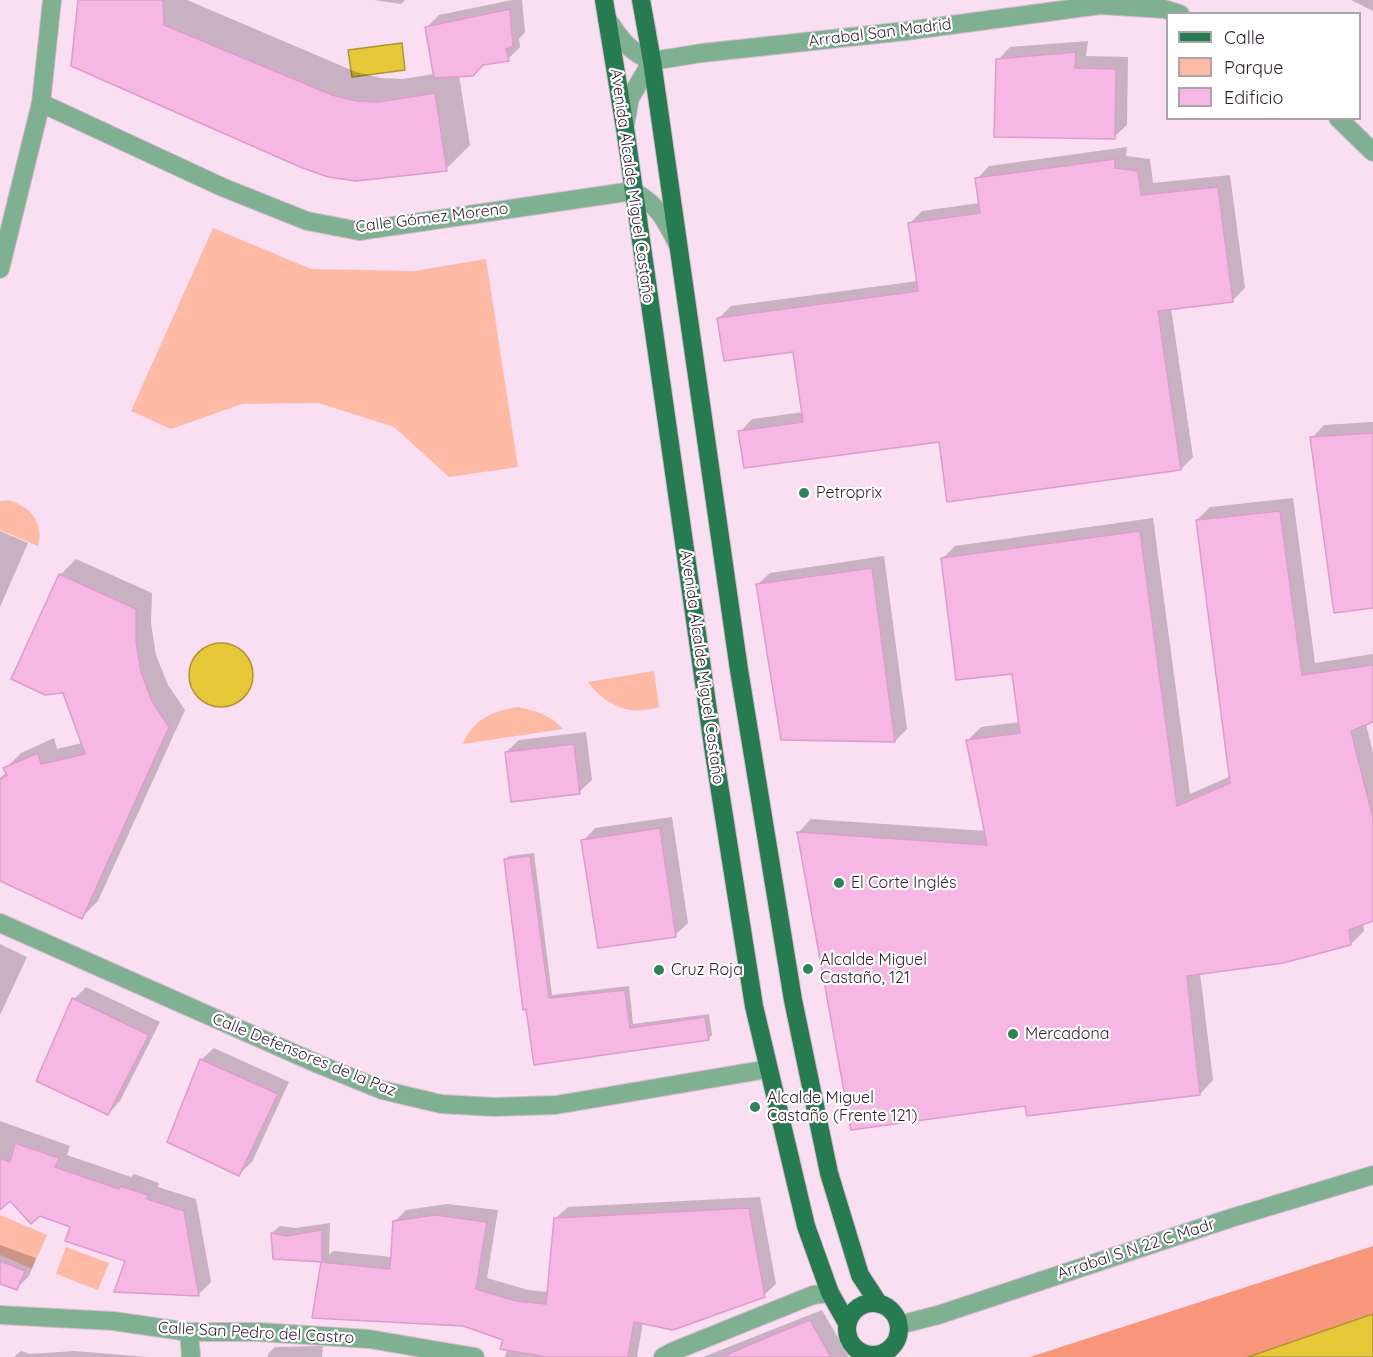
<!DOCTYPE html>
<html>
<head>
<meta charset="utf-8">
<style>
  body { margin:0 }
  #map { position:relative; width:1373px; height:1357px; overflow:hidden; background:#fadef2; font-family:Quicksand,sans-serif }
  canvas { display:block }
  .legend { position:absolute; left:1166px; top:12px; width:195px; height:108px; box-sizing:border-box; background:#fff; border:2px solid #ada3ab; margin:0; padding:8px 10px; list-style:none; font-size:18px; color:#33192c }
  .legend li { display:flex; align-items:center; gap:12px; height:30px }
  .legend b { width:30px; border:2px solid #ada3ab }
</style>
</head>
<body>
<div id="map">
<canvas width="1373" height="1357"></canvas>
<ul class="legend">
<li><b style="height:8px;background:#277b50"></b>Calle</li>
<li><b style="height:16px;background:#ffbaa6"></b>Parque</li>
<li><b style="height:16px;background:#f6b7e5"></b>Edificio</li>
</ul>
</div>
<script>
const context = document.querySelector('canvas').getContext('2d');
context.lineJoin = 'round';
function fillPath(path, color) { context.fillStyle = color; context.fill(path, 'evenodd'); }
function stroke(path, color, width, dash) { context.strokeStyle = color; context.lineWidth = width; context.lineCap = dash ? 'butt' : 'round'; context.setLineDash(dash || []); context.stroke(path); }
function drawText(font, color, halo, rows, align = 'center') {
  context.font = font + ' Quicksand,sans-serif'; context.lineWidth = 4.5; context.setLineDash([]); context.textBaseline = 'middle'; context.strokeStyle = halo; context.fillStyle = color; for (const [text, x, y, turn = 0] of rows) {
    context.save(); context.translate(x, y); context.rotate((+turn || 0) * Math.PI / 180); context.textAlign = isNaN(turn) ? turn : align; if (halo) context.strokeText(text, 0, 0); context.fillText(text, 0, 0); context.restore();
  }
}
fillPath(new Path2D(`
  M213,228l98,41 103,2 72,-12 32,208 -69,10 -55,-50 -75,-24 -77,1 -71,25 -40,-18z
  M8,500c22,6 36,22 30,46l-38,-16v-29z
  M654,671l5,36c-29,10 -54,-2 -71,-25z
  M518,707c18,4 33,8 45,22l-100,15c10,-25 30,-33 55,-37z
  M0,1215l47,20 -15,34 -32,-14z
  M66,1247l43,16 -11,27 -42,-16z`), '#ffbaa6');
fillPath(new Path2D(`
  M1373,1246v111h-343l309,-100z`), '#f7967a');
const water = new Path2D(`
  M402,43l3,27 -53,7 -4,-27z
  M189 675a32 32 0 1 1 64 0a32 32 0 1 1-64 0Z
  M1373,1314v43h-125z`);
fillPath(water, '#e6c839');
stroke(water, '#b09435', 1.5);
fillPath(new Path2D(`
  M80,0h107l169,72 25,6 22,1 31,-5 -7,-47 12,-12 73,-15h10l3,32 -6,7 1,8 -12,12 -25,5 -24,11 11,70 -24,24z
  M374,0h31l-4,4z
  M1351,0h22v11z
  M1088,41l-2,15 42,1 -1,68 -13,12 -116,-77 12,-13z
  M1127,147l-1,9 24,3 3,24 77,-8 15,113 -13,13 -61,7 22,149 -12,12 -241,-29 -200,-8 12,-13 52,-7 -9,-62 -76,-32 12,-12 187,-25 -8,-58 12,-12 58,-8 -3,-24 12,-13z
  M1373,422v185l-61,-169 12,-13z
  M1293,498l22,165 58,-9v67l-7,3 7,29v166l-10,4 1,8 -13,13 -151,29 13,107 -13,14 -173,10 -229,-271 13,-14 175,12 -18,-91 13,-13 39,-5 -6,-50 -72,-113 13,-13 198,-28 37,276 41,-18 -34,-256 13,-13z
  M0,531l28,12 -28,64z
  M884,556l23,173 -12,12 -138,-156 13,-12z
  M76,559l76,34 -1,30 5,32 12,30 17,25 -87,191 -16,16 -82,-37v-102l7,-6 -2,-3 16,-16 33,-15 3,11 25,-6 -18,-52 -4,-116z
  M586,732l6,48 -13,12 -73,-40 13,-12z
  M672,817l16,106 -13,12 -92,-94 12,-13z
  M534,853l18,142 77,-9 4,38 76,-10 3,21 -4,4 -173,24 -30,-203 4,-4z
  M0,944l27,13 -27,58z
  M86,987l74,35 -40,79 -12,13 -34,-115z
  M214,1048l75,34 -37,80 -13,12 -38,-114z
  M0,1121l70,25 -3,9 64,22 3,-3 25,9 -1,4 38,12 15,83 -12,12 -72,-34 -55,-34 -33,-11 -29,-16 -10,9z
  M760,1197l16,87 -12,11 -121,27 -6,35h-132l2,-8 -2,-9 -183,-78 2,-2 -50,-2 -2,-25 8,-7 15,2 35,-5 -1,32 4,-4 59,6 2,-35 12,-12 41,-6 51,6 -11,68 41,12 21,2 7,-74 12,-11z
  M0,1245l36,13 -7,18 -13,13 -16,-7z
  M822,1310l27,47h-146z
  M323,1346l-1,11h-54v-3l7,-7z
  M21,1351l9,3 44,-3 74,6h-134z`), '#0003');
const building = new Path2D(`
  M78,0h85l1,25 168,70 25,6 21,1 57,-9 12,78 -91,10 -28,-4 -28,-10 -229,-101z
  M510,9l3,37 -7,3 3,12 -26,4 -10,11 -39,2 -9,-51z
  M1076,52l-1,16 41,1 -1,70 -121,-2 2,-78z
  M1115,159v9l23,3 3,24 77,-8 15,115 -75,9 23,159 -234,32 -8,-60 -195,26 -6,-37 65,-9 -10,-70 -69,9 -7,-43 201,-27 -10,-68 72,-10 -5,-35z
  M1373,433v175l-39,5 -24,-176z
  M1280,511l22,164 71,-10v57l-22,9 22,87v103l-24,9 2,15 -68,18 -96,13 13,119 -173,21 -2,-10 -174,24 -54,-298 190,13 -21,-105 54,-7 -8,-59 -56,6 -15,-122 199,-27 37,275 53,-23 -34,-263z
  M872,568l23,174 -114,-2 -25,-156z
  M59,574l77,35v31l5,32 11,29 17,26 -87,192 -82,-38v-101l7,-5 -4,-7 35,-15 3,11 44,-10 -22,-61 -18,2 -34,-16z
  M574,744l6,50 -69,8 -6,-50z
  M660,828l16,109 -78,11 -17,-108z
  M530,856l19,142 76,-8 5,38 75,-11 4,23 -175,25 -8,-56 -3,1 -19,-151z
  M72,998l77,37 -41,80 -72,-34z
  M200,1059l78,35 -39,82 -72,-34z
  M15,1143l44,15 -4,9 64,22 1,-3 28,9 -1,4 37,12 15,85 -85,-4 11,-31 -60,-20 5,-14 -30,-11 -9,8 -21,-23 -10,9v-52l10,4z
  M749,1208l16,89 -92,33 -39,-8 -6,35h-82l-46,-8 3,-9 -40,-14 -151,-8 9,-56 69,7 3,-48 42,-6 52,7 -11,67 40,12 30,3 8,-86z
  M322,1230v32l-49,-3 -2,-26 16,3z
  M0,1261l25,10 -8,19 -17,-6z
  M810,1320l21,37h-109l48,-21z`);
fillPath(building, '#f6b7e5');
stroke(building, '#de9bcc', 1.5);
const minor = new Path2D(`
  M607,19c13,19 22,33 45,42
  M652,61l50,-8 204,-22 194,-26 64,4 16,5
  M41,103l181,84 85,34 52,10 274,-40c25,14 32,28 44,52
  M1338,118l35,34
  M625,125l5,-27 22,-37
  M0,269l41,-166 11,-103
  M0,923l318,141 64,26 59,14 53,3 62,-2 212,-36
  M0,1315l113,6 76,11h70l110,7 106,18
  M899,1325l39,-10 293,-97 142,-43
  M189,1332l2,25
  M663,1357l11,-6 139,-56 17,-2`);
const major = new Path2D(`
  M604,0l21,128 89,625 40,253 52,220 24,67 17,30
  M641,0l11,61 87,609 54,330 36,173 31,102 19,29
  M847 1329a26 26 0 1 1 52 0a26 26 0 1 1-52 0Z`);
stroke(minor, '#d6bbce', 20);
stroke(major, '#d6bbce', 20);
stroke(minor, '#7eb091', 18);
stroke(major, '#277b50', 18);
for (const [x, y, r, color] of [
  [804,493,6,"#2f8457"],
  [839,883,6,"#2f8457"],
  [808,969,6,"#2f8457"],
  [659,970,6,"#2f8457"],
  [1013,1034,6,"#2f8457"],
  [755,1107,6,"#2f8457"]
]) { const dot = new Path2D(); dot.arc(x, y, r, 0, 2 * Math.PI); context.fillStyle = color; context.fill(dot); stroke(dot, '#fff', 2); }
drawText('16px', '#33192c', '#fff', [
  ["Arrabal San Madrid",880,33,-7],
  ["Avenida Alcalde Miguel Castaño",632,186,82],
  ["Calle Gómez Moreno",432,218,-7],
  ["Avenida Alcalde Miguel Castaño",702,667,82],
  ["Calle Defensores de la Paz",304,1055,22],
  ["Arrabal S N 22 C Madr",1136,1249,-18],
  ["Calle San Pedro del Castro",256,1333,3]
]);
drawText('16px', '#33192c', '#fff', [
  ["Petroprix",816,493],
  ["El Corte Inglés",851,883],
  ["Alcalde Miguel",820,960],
  ["Castaño, 121",820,978],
  ["Cruz Roja",671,970],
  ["Mercadona",1025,1034],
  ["Alcalde Miguel",767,1098],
  ["Castaño (Frente 121)",767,1116]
], 'left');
</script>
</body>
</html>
